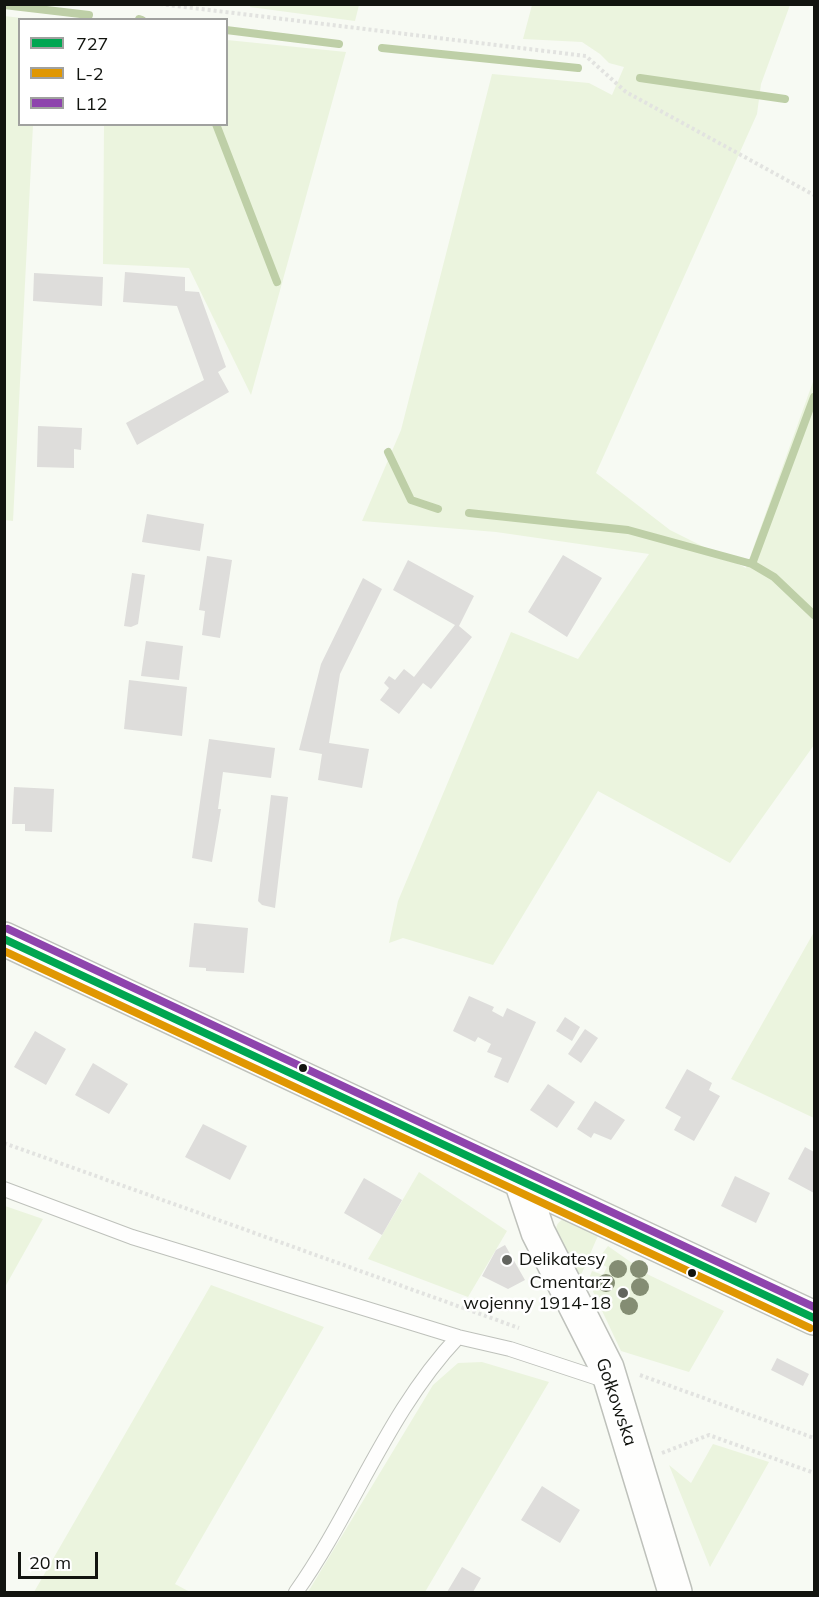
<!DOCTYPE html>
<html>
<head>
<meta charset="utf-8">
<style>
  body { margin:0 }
  #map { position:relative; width:819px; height:1597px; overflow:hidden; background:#f7faf3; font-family:Mulish,sans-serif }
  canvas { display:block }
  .frame { position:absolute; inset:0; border:6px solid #12140f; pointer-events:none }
  .legend { position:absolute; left:18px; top:18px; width:210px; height:108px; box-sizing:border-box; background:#fff; border:2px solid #a0a19f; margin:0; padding:8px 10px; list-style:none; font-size:18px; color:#12140f }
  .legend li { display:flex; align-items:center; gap:12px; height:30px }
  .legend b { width:30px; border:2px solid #a0a19f }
  .scale { position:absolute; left:18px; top:1552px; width:80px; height:27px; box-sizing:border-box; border:3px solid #12140f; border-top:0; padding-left:8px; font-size:18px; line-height:21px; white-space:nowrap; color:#12140f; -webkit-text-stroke:4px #fff; paint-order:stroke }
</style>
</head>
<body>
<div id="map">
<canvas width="819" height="1597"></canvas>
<div class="frame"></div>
<ul class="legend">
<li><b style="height:8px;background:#00a651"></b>727</li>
<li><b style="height:8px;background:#e09702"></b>L-2</li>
<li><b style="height:8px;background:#8e44ad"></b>L12</li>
</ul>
<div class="scale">20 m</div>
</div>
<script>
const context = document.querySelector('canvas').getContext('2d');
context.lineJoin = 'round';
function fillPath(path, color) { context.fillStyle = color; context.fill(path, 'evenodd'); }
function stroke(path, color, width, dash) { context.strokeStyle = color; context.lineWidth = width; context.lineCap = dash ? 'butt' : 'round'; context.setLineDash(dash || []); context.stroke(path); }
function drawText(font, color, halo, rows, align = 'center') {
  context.font = font + ' Mulish,sans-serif'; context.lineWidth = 5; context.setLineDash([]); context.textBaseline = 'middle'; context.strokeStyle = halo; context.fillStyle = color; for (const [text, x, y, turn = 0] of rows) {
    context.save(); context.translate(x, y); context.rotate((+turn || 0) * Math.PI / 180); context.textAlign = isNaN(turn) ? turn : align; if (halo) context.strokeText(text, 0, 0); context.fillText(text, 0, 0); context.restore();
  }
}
fillPath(new Path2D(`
  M251,4h108v1l-4,16 -105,-14z
  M532,5h258l-29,79 -4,30 -161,359 74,57 76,38 68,-189v366l-84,118 -132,-72 -105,174 -90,-27 -14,5 9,-42 113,-269 67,27 71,-105 -153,-22 -134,-11 39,-91 91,-356 97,9 23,12 12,-28 -15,-4 -9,-9 -18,-12 -59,-3z
  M4,16l27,3 -11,1v104l13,1 -20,396 -9,-1z
  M227,40l119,12 -95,343 -62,-127 -86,-4 1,-139 122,-1z
  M814,932v186l-83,-39z
  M419,1172l88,59 -39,66 -100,-38z
  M5,1206l38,13 -38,68 -1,-81z
  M568,1217l32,14 -22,51 -22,-51c0,-8 4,-11 12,-14z
  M608,1246l41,29 75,36 -35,61 -68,-21 -33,-70 4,-10 11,4 4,-8 -11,-5z
  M211,1285l113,42 -149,257 15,8h-156z
  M482,1362l67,20 -124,210h-117l125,-207 25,-22z
  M713,1444l56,18 -59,105 -41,-102 22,18z`), '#ebf4de');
stroke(new Path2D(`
  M4,5l85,10
  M139,19l3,1
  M226,30l113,14
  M382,48l196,20
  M640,78l145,21
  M216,124l61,158
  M814,397l-62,167 22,13 40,38
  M388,452l23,48 27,9
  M469,513l159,17 124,34`), '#becfa7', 8);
fillPath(new Path2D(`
  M125,272l60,5v14l14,1 27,75 -8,5 11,20 -92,53 -11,-22 78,-43 -27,-74 -54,-4z
  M34,273l69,4 -1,29 -69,-5z
  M38,426l44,2 -1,22 -7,-1v19l-37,-1z
  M147,514l57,10 -4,27 -58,-9z
  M563,555l39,23 -35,59 -39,-25z
  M207,556l25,4 -12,78 -18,-3 3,-24 -6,-1z
  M408,560l66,36 -15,30 13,11 -41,52 -8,-6 -24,31 -19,-14 9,-12 -5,-5 5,-7 6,4 9,-11 10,8 41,-52 -62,-35z
  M132,573l13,2 -7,49 -7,3 -7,-1z
  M363,578l19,11 -42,85 -11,69 40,6 -7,39 -44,-8 4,-26 -23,-4 22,-86z
  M146,641l37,5 -4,34 -38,-4z
  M129,680l58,7 -5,49 -58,-7z
  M209,739l66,9 -4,30 -48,-6 -5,37h3l-9,53 -20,-4z
  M14,787l40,2 -2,43 -27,-1v-7h-13z
  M271,795l17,2 -13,111 -13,-3 -4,-4z
  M194,923l54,5 -4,45 -38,-2v-3l-17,-1z
  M469,996l25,11 -2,4 11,6 4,-9 29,14 -28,61 -14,-6 8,-19 -15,-6 4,-8 -13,-7 -3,5 -22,-11z
  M565,1017l15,10 -8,14 -16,-10z
  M585,1029l13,9 -17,25 -13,-9z
  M35,1031l31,18 -20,36 -32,-18z
  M93,1063l35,21 -19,30 -34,-19z
  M687,1069l25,14 -3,7 11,6 -26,45 -20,-11 7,-13 -16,-9z
  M548,1084l27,18 -18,26 -27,-18z
  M595,1101l30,19 -14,20 -17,-7 -3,5 -14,-9z
  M203,1124l44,22 -17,34 -45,-23z
  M805,1147l9,5v41l-26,-14z
  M735,1176l35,17 -14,30 -35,-17z
  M364,1178l38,22 -20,35 -38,-22z
  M505,1245l20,35 -17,9 -26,-13 14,-26z
  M777,1358l32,16 -6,12 -32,-16z
  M542,1486l38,24 -20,33 -39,-23z
  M462,1567l19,11 -8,14h-26z`), '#dedddb');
const service = new Path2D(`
  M4,1189l128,48 326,100 52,12 97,32
  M296,1592c58,-82 92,-181 162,-255`);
const tertiary = new Path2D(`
  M4,939l810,379
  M521,1181l17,51 69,136 68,224`);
stroke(service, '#bec1bb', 16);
stroke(tertiary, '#bec1bb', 36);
stroke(new Path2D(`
  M160,4l426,52 40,36 188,103
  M4,1143l515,185
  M640,1375l174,63
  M662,1453l47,-18 105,38`), '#e2e3e0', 4, [3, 3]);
stroke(service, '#fefefd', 14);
stroke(tertiary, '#fefefd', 33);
stroke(new Path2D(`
  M4,939l810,379`), '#00a651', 8);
stroke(new Path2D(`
  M4,951l806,377`), '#e09702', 8);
stroke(new Path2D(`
  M8,929l806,378`), '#8e44ad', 8);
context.fillStyle = '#848d73';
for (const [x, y] of [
  [618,1269],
  [639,1269],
  [606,1283],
  [640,1287],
  [629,1306]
]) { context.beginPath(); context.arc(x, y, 9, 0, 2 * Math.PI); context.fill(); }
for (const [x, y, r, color] of [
  [303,1068,5,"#12140f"],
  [507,1260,6,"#62645f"],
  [692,1273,5,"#12140f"],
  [623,1293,6,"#62645f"]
]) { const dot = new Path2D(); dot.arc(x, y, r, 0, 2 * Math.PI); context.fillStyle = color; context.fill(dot); stroke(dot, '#fff', 2); }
drawText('18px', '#12140f', '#fff', [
  ["Delikatesy",519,1260],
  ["Cmentarz",611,1283,"right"],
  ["wojenny 1914-18",611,1304,"right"]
], 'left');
drawText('18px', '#12140f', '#fff', [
  ["Gołkowska",616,1402,71]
]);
</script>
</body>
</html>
